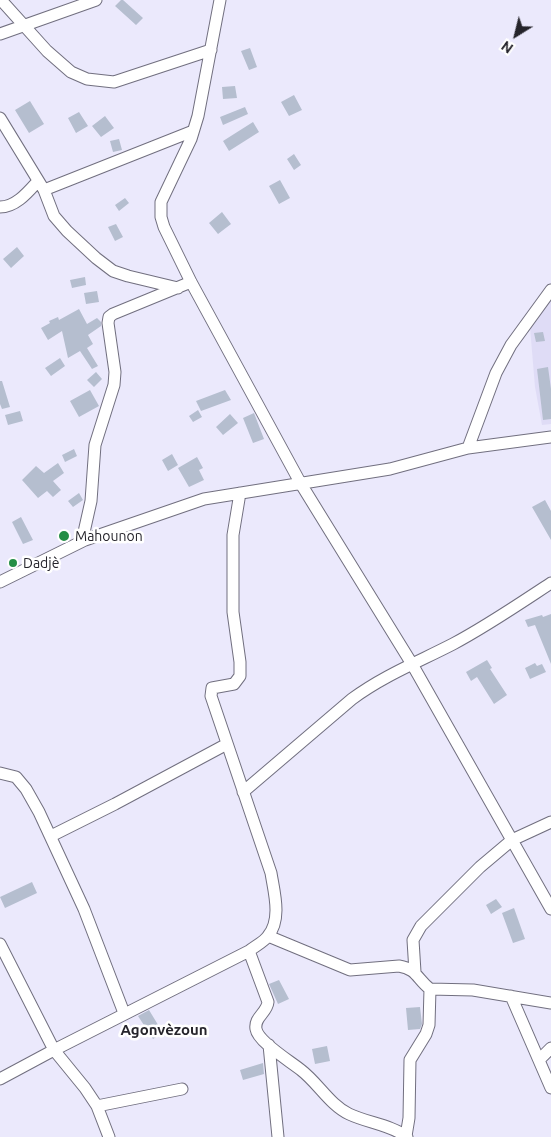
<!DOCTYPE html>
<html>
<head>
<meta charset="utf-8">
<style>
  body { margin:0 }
  #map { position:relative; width:551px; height:1137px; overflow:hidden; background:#ebe9fc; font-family:Ubuntu,sans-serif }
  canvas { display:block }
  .north { position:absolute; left:491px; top:10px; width:50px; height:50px; -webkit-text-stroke:4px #fff; paint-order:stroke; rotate:216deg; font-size:14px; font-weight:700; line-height:20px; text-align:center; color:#25242b }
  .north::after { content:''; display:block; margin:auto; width:18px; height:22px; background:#25242b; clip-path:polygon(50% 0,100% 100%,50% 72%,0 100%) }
</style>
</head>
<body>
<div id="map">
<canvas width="551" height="1137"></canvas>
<div class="north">N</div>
</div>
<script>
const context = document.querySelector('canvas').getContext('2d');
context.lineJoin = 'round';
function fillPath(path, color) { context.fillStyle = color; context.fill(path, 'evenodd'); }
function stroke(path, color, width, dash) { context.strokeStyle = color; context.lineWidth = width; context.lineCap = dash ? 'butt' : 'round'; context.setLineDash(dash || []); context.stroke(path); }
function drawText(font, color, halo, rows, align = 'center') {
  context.font = font + ' Ubuntu,sans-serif'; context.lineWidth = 5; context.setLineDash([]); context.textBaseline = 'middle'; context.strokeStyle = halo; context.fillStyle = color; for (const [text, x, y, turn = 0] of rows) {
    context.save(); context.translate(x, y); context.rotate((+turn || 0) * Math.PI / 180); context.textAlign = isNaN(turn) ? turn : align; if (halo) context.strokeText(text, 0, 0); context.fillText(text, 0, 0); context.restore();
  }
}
fillPath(new Path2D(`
  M551,295v129l-9,1 -7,-38 -5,-60z`), '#dfdcf6');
fillPath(new Path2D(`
  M121,0h2l20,18 -7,7 -21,-19z
  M250,48l7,19 -8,3 -8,-19z
  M235,86l2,12 -14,1 -1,-12z
  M294,95l8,15 -13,6 -8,-14z
  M30,101l14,23 -15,9 -14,-23z
  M245,107l3,7 -25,11 -3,-8z
  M79,112l9,14 -12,7 -8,-15z
  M105,116l9,12 -13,9 -9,-11z
  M253,122l6,10 -30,19 -6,-10z
  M119,139l3,11 -9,2 -3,-11z
  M294,154l7,11 -7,5 -7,-11z
  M280,180l10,18 -11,6 -10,-18z
  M125,198l4,5 -10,8 -4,-6z
  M222,212l9,12 -13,10 -9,-11z
  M116,224l7,13 -8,4 -7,-14z
  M17,247l7,9 -13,12 -8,-9z
  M85,277l1,8 -14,3 -2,-8z
  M97,291l2,11 -13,2 -2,-11z
  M79,309l8,15 10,-6 4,4v4l-13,9 5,9 -6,4 11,18 -6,3 -12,-18 -12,7 -6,-27 -14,9 -7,-12 9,-5 -1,-2 9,-4 1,3z
  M543,332l2,9 -9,1 -2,-9z
  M60,358l5,8 -14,10 -6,-8z
  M548,367l3,22v30l-8,1 -6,-51z
  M96,372l6,7 -8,8 -7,-7z
  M0,381h2l8,26 -8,2 -2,-5z
  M90,390l9,16 -20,11 -9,-16z
  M225,390l6,10 -30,11 -5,-10z
  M198,410l4,7 -9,5 -4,-6z
  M20,411l3,10 -15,4 -3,-10z
  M254,413l10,26 -11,4 -10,-25z
  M230,414l8,9 -15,12 -7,-8z
  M74,449l3,7 -12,6 -3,-7z
  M172,454l6,11 -10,6 -6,-11z
  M197,457l6,11 -4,2 5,10 -15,7 -11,-19z
  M58,463l6,10 -11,8 8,9 -8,7 -6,-6 -9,7 -16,-18 14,-14 8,7z
  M79,493l4,7 -10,7 -5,-6z
  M545,500l6,11v29l-19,-33z
  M21,517l12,23 -10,4 -11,-22z
  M551,614v50l-16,-39 -7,2 -3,-7 17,-5 1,2z
  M487,660l5,8 -2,1 17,26 -13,9 -17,-27 -6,4 -5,-9z
  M535,663l2,3 5,-2 4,8 -16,7 -5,-11z
  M32,882l5,11 -32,15 -5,-11z
  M496,899l6,8 -11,7 -5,-9z
  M514,908l11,31 -12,4 -11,-30z
  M279,980l10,19 -11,5 -9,-20z
  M420,1007l2,17 -2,5 -12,1 -2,-22z
  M149,1010l14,23 -10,6 -15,-23z
  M327,1046l3,15 -15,3 -3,-15z
  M263,1063l1,11 -21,6 -3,-10z`), '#b5becf');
const street = new Path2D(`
  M1,0l46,51 24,21 16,7 27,3 97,-32
  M220,0l-22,116 -7,23 -30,63v15l3,10 27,55 110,202 111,180 139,245
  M0,34l96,-34
  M0,118l44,72 10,26 13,15 29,27 17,13 15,5 50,12
  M44,190l149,-59
  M0,207c16,0 28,-15 38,-26
  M468,448l28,-75 15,-28 40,-55
  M82,541l9,-40 4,-56 19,-60 1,-13 -7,-49 1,-6 4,-3 78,-32
  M0,582l85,-42 119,-41 186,-30 78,-21 83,-11
  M0,773l16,4 10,12 13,23 45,97 40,104
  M243,792l109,-93c31,-23 66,-37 101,-55 34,-18 66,-40 98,-61
  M51,836l64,-32 112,-60
  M268,936l82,34 49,-4c18,3 18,13 31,23l43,1 78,13
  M0,944l54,106 -54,29
  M249,951l19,51c-1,11 -14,15 -12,27 2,13 34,32 45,41 17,13 29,35 48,44 19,9 42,11 58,23
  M415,972l-2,-32 8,-14 59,-59 32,-27 39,-18
  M511,996l40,92
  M269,1045l9,92
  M539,1060l12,-12
  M97,1106l85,-17
  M406,1136l3,-18 1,-58 16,-26 3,-9 1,-36
  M109,1137l-12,-31 -12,-18 -31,-38 195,-99c6,-5 15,-9 19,-15 14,-17 6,-44 3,-63l-60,-177 1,-8 22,-4 6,-8v-14l-7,-50v-77l7,-42`);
stroke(street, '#716f7f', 13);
stroke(street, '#fff', 11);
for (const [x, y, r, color] of [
  [64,536,6,"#248e45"],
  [13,563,5,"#248e45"]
]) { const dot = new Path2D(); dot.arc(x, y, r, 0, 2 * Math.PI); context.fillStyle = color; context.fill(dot); stroke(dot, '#fff', 2); }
drawText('14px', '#25242b', '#fff', [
  ["Mahounon",75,536],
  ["Dadjè",23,563]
], 'left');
drawText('bold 15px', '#25242b', '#fff', [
  ["Agonvèzoun",164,1030]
]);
</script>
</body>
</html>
